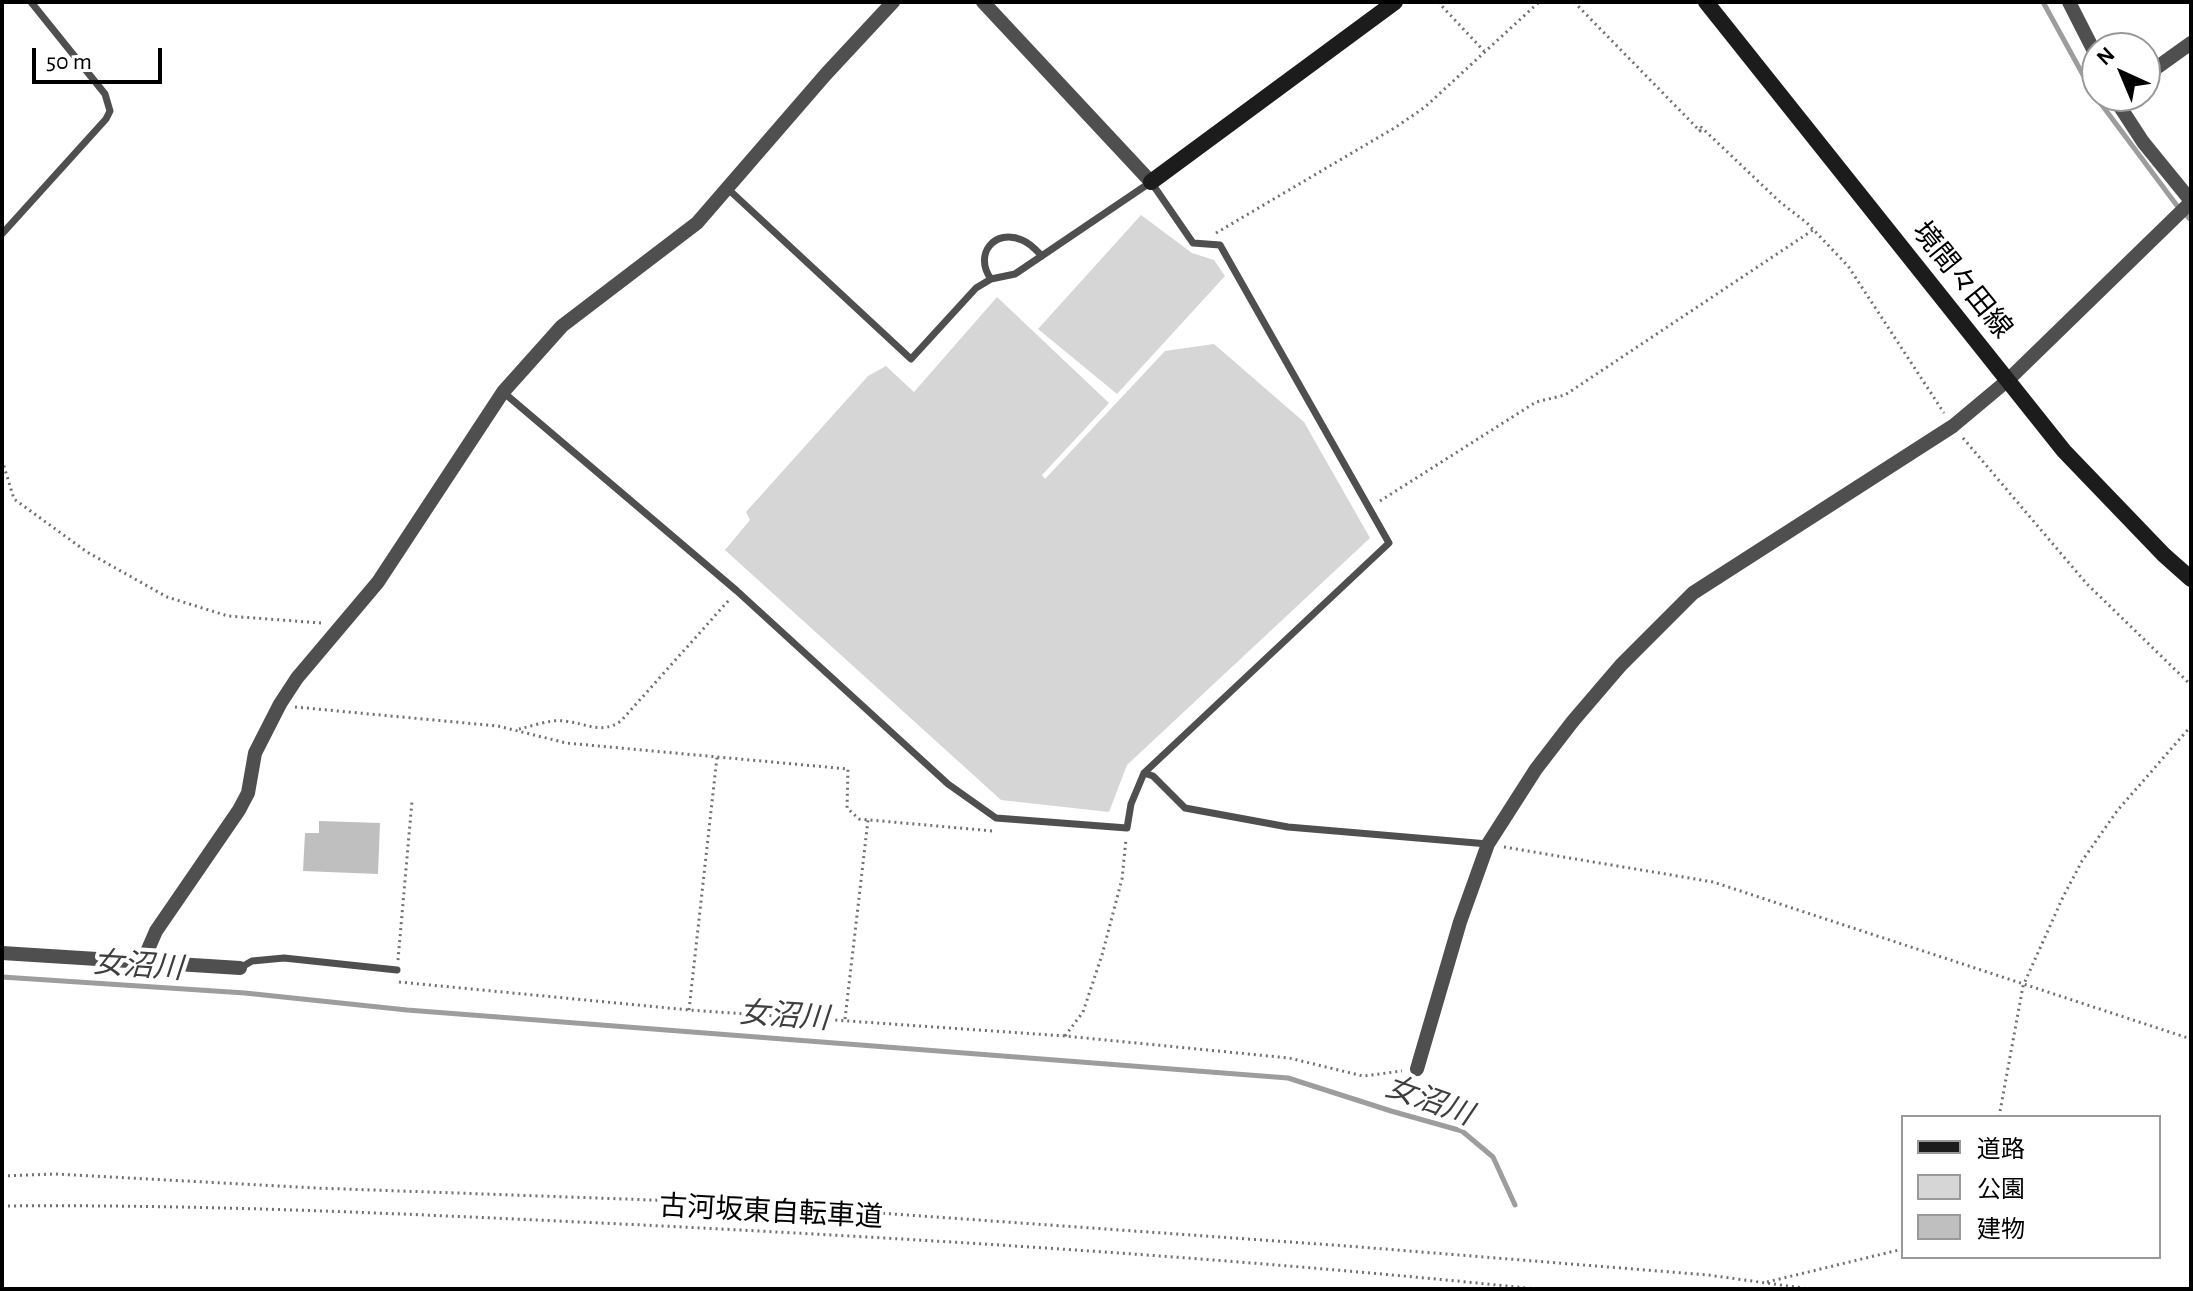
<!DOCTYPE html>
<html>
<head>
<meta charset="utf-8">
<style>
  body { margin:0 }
  #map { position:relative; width:2193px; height:1291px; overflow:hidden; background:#fff; font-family:"Alegreya Sans","Noto Sans JP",sans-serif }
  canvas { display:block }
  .frame { position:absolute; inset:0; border:4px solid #000; pointer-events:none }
  .legend { position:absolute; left:1901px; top:1115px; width:260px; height:144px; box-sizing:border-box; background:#fff; border:2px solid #999; margin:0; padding:10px 14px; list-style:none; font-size:24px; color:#000 }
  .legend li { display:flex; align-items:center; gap:16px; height:40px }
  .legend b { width:40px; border:2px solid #999 }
  .north { position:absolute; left:2081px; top:32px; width:80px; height:80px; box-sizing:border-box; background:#fff; border:2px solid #999; border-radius:50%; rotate:316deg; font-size:22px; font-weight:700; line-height:32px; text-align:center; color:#000 }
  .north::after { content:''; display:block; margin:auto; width:28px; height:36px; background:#000; clip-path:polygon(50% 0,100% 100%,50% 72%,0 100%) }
  .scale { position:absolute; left:32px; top:48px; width:130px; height:36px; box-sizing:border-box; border:4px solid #000; border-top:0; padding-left:10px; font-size:24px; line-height:28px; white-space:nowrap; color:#000; -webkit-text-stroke:6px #fff; paint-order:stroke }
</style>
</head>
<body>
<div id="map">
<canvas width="2193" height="1291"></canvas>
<div class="frame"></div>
<ul class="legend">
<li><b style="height:10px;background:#1c1c1c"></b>道路</li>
<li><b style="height:22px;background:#d6d6d6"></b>公園</li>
<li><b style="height:22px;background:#bfbfbf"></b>建物</li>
</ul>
<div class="north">N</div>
<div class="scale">50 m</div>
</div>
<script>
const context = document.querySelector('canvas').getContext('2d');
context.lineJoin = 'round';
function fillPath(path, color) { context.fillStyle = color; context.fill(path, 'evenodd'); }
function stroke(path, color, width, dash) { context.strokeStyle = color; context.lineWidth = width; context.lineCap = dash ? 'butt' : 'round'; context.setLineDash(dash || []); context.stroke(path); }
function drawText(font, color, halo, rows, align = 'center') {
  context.font = font + ' "Alegreya Sans","Noto Sans JP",sans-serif'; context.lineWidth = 8; context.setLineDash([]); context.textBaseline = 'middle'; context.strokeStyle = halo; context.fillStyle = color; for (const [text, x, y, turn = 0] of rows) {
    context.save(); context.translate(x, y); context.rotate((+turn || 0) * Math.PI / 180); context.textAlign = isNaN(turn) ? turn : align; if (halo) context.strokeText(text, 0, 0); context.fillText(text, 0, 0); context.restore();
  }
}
fillPath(new Path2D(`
  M1141,215l51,38 22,7 11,16 -108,118 -79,-65z
  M997,297l112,106 -67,72 3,4 120,-128 49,-7 90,78 66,116 -243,227 -18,47 -108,-12 -276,-250 25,-30 -4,-8 122,-136 18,-10 28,26z`), '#d6d6d6');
stroke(new Path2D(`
  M2043,2l50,91 85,114 13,13
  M2,977l243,16 162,17 881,68 103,33 71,20 31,26 22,48`), '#9d9d9d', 5);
fillPath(new Path2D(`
  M319,821l61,2 -2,51 -75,-3 2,-38h14z`), '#bfbfbf');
stroke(new Path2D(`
  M1438,2l46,49
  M1574,2l126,129v-5l80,76 27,21 41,43 96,147
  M1216,233l180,-106 29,-20 114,-105
  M1963,438l123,145 105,102
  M2,460l12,39 73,53 80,45 61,19 93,7
  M1380,501l156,-99 29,-7 248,-165
  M295,707l203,19 68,17 282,26 -1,39 12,11 134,12
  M519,729c14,-3 31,-10 45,-8 22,2 37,14 57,0l108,-121
  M1504,847l209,35 478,157
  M398,960l14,-159
  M399,982l290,28 376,26 224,22 74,18 39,-5
  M689,1010l28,-253
  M845,1019l23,-199
  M1065,1036l18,-24 19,-57 20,-76 4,-40
  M1999,1117l24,-131 40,-89 19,-36 35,-50 74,-85
  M2,1176l53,-2 261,14 421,15 610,43 361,29 102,14
  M2,1206c214,-2 427,9 641,19 298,15 596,33 893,64
  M1767,1282l136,-33`), '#717171', 3, [2, 4]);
stroke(new Path2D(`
  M2,234l104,-115 4,-8 -5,-17 -74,-92
  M991,279c-18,-25 4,-51 31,-39 8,3 14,10 20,16
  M503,392l234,199 211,193 48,34 131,10 4,-24 13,-31 245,-230 -169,-298 -27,-2 -42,-61 -136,92 -24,5 -15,9 -65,71 -184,-171
  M1144,773l9,3 32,32 103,19 200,17
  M240,968l12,-7 32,-3 113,12`), '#4f4f4f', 7);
stroke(new Path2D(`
  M983,2l168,180
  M2069,2l28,55
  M2145,76l46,-33
  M2113,96l30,46 48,59
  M2,953l238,15
  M143,961l13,-30 83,-121 9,-17 7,-40 25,-49 17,-26 81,-96 125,-190 59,-66 135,-103 129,-149 67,-72
  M1417,1069l43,-147 28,-78 48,-75 37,-48 48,-56 72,-72 260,-167 55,-46 183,-178`), '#4f4f4f', 14);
stroke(new Path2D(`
  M1706,2l358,449 100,104 27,24
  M1151,182l244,-180`), '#1c1c1c', 16);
drawText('28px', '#000', '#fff', [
  ["境間々田線",1962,280,51],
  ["古河坂東自転車道",771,1212,3]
]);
drawText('italic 30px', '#3e3e3e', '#fff', [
  ["女沼川",138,966,4],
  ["女沼川",784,1016,4],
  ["女沼川",1429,1101,20]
]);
</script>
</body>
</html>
